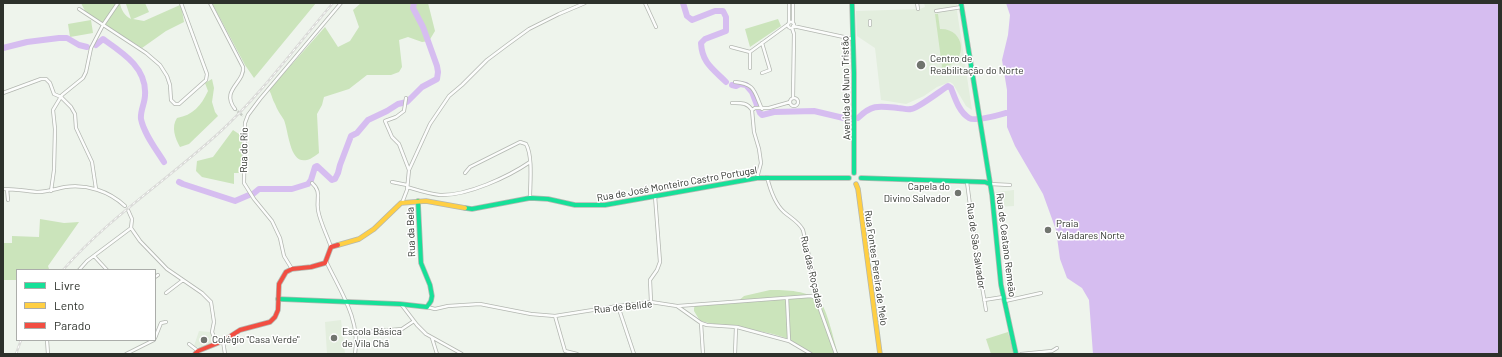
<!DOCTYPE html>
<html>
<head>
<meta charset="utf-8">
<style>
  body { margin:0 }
  #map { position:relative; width:1502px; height:357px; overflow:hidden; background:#eef4ec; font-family:Barlow,sans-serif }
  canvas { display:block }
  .frame { position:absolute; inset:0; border:4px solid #2d312b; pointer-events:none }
  .legend { position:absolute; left:16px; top:269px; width:140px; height:72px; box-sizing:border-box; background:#fff; border:1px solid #abadaa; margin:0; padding:5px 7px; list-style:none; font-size:12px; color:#2d312b }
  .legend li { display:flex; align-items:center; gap:8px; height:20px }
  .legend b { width:20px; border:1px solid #abadaa }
</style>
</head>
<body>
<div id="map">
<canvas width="1502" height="357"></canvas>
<div class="frame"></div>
<ul class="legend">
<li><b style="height:5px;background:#16e098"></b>Livre</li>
<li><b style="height:5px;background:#ffcf43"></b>Lento</li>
<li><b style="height:5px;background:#f24e42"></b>Parado</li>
</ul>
</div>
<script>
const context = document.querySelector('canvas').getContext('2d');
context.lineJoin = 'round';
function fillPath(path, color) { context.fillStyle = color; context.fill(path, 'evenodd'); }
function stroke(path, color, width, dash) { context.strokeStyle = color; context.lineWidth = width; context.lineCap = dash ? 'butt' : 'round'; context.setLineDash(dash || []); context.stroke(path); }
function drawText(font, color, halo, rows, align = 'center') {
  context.font = font + ' Barlow,sans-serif'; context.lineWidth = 3; context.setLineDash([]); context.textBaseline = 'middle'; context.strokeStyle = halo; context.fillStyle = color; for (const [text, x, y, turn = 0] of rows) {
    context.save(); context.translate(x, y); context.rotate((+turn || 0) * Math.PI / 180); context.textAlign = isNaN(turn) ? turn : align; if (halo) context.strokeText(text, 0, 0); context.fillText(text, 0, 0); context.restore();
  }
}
fillPath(new Path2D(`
  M924,3h33v8l15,99 -6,-4 -13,-22 -3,-2 -13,5 -13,9 -18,8 -25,-4 -6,-52 -18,-12 -1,-25 64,-2 5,-2z
  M1014,190v16l-16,1 -2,-15z
  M341,320l4,34h-18l-2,-32z
  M199,331l11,1 3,8 -2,3 -11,5 -6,-2z`), '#e3eede');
fillPath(new Path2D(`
  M81,3h39c1,7 5,13 11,16l-5,-15 19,-1 4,9 -16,7 11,2 36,-16 2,5 2,12 -18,9 -24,17 -56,-35z
  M212,3h104l-62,75 -9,-13z
  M361,3h67l7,28 -6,10 -7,1 -14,-5 -9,3 3,27 -3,5 -8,3h-24l-18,14 -25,8 -2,8 -5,9 2,39c-29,24 -29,-17 -35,-33 -3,-5 -7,-10 -9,-16 -3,-5 -3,-9 -6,-14l56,-63 13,20 12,-6 9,-14 -6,-17z
  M935,14h3l2,15c25,-1 29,32 5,38l1,7h-3z
  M778,19l3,7 -31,21 -5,-18z
  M91,20l2,13 -23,4 -2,-13z
  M212,79l2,9 -2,14 3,10 3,4 -29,28 -9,3c-5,-9 -9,-20 -3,-29 16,-3 24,-12 31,-27l-3,-8z
  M233,130l9,6v37h-8v11l-32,-7 -6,-6 1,-10 16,-4z
  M40,219l24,4 15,-1 -31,44 1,3 -32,1v10h-14v-37h9v-7l27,1z
  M770,290c15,0 40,0 51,13 7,10 13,38 17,51h-32l1,-3c-8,-5 -15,-11 -24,-14 -27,-9 -56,-9 -83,-16l-6,-10v-3l1,-2 41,-3 8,-7z
  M1008,332l6,22h-23l-5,-15z`), '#cbe4bb');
fillPath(new Path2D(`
  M1006,3h493v351h-406l-4,-54 -7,-12 -15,-10 -7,-19 -4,-29 -13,-36 -28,-48 -8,-19v-37l-5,-30 6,-25 2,-20z`), '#d6bdf0');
stroke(new Path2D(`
  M683,3l4,13 5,4 23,-9h8l3,6v14l-21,8 -4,4c1,20 12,26 25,39
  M96,45l7,-6c20,14 44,29 42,56 0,8 -5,16 -4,24 3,15 15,30 23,43
  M3,48l24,-6 32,-4h8l12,7 8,2
  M732,85l4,1 4,-2 6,1 6,7 8,21 2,2 12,-3 40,-1 38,9
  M858,118c14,-14 21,-12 40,-10 4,0 9,2 13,1 6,0 29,-18 37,-23l3,2c4,10 8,24 18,30 6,4 30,-3 37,-5
  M179,182l4,2 52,17 14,-6
  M253,194l6,-5h33l16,-5 3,-4 4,-13 2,-1 15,14 3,-1 3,-6 2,-8 11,-29 6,-3 11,-13 19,-9 11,-7 9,-2 15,-15 15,-8 1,-7 -1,-6 -14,-39 -10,-19 1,-5`), '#d6bdf0', 6);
stroke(new Path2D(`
  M235,109l8,7`), '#c7cdc5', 2.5, [2.5, 1]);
const street = new Path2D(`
  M210,3l33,64c2,16 -23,23 -8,42
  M645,3l11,24
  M793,3v19
  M917,3l1,6
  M79,9l67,44 14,12 7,11 3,9 1,15 4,4h4l27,-24 1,-6 -26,-71
  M936,11l26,-4
  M870,21v4
  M788 25a3 3 0 1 1 6 0a3 3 0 1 1-6 0Z
  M789,22v-19
  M793,26l60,13
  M792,28l2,6 -1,64
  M762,43l8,27 -8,3
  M731,47l19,5
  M750,68v-16l37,-27
  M735,82c21,2 19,10 27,27
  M3,93l38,-14h5l4,4 4,11 7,3 10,10 4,7 1,14 16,34 4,27
  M790 102a4 4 0 1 1 8 0a4 4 0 1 1-8 0Z
  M406,98l-2,13 -8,6 -11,4 7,16 7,7 10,26
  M732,103c8,0 15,-1 20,7
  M465,173l5,-6 50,-25 6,2c7,12 4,40 4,54
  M767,177c3,12 8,27 17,35 7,6 15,10 19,18l11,48 2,20 20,56
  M757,178l4,-15 -2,-14 -5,-17 -2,-22 3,-2h14l21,-6
  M392,182l15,3
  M967,182l8,62 11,66
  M312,183c10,9 4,15 6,27 2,12 9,25 13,37
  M990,184l20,1
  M407,187c10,3 22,7 33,8 27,1 68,-18 90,-33
  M3,189c12,0 23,2 34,3 10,0 18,-3 28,-5 22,-3 44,4 60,19
  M7,189l1,11
  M51,191l3,-21 1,-41 -2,-19 9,-15 21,-17 3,-6 5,-24 12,-23 15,-22
  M402,203l5,-13 2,-20 21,-46 19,-28 13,-11 25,-25 20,-15 22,-16 30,-15 26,-11
  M128,210l4,9 -1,9 9,13 27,28 35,24 9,9 3,20 -2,10 4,11
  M94,256l13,14
  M326,261c14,30 35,59 29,93
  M292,269l-8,-13 -4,-18 -8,-17 -18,-22 -10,-16 1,-60 3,-8 12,-16 81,-96
  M79,270l8,-9 44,-33
  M155,277l3,-2
  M166,293l17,-13
  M787,298l2,43
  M984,300l19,-3
  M1005,301l36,-8
  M651,302l-1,-22 7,-10 3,-8 -5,-66
  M401,304l16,21 9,9 36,20
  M618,306l16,48
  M678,306l133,-10 5,2
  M427,307l8,2 13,-3 32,-2 51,10 24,2 63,-10 33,-4 26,4 24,17 6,2 30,2 52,14 22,13
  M555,316l10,35 12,3
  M701,323l2,31
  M355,333l47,-4 12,-8
  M155,338l6,-15 5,-1
  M432,338l5,16
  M47,340l1,14
  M223,341l2,13
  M189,344l9,7
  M126,354l28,-14
  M735,354l1,-27
  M1021,354l31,-3 5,-3`);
const fast = new Path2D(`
  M852,3l2,70v100
  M961,3l31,192 9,90 15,69
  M861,178l124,4 5,2
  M465,208l7,1 58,-11 18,1 27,6h30l152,-27h92
  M278,299l122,5 27,3 4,-6 1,-5 -2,-11 -9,-22 -3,-62`);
const slow = new Path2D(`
  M856,184l2,5 22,165
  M338,245l21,-6 15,-10 27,-26 25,-2 39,7`);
const jam = new Path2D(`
  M195,354l3,-3 25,-10 17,-11 30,-8 5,-5 3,-7 1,-26 7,-12 6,-3 19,-2 14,-4 6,-16 7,-2`);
stroke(street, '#b3b7b1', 4);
stroke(fast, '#b3b7b1', 5.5);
stroke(slow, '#b3b7b1', 5.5);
stroke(jam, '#b3b7b1', 5.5);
stroke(street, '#fcfdfc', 2.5);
stroke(fast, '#16e098', 4);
stroke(slow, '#ffcf43', 4);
stroke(jam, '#f24e42', 4);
const rail = new Path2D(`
  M63,270c46,-53 106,-91 158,-139 41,-38 75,-85 112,-128
  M16,354l5,-14`);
stroke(rail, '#dadbd8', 2.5);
stroke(rail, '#fff', 1, [3]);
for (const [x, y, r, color] of [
  [921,65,5,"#71756f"],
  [958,193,4,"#71756f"],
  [1048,230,4,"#71756f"],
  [334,338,4,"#71756f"],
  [204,340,4,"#71756f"]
]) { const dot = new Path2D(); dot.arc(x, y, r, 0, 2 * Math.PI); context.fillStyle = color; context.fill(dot); stroke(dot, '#fff', 1.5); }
drawText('10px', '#2d312b', '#fff', [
  ["Centro de",930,59],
  ["Reabilitação do Norte",930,71],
  ["Capela do",950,187,"right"],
  ["Divino Salvador",950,199,"right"],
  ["Praia",1056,224],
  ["Valadares Norte",1056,236],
  ["Escola Básica",342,332],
  ["de Vila Chã",342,344],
  ["Colégio \"Casa Verde\"",212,340]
], 'left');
drawText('10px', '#2d312b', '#fff', [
  ["Avenida de Nuno Tristão",846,88,-91],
  ["Rua do Rio",244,150,-89],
  ["Rua de José Monteiro Castro Portugal",677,184,-10],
  ["Rua da Bela",411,232,-92],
  ["Rua de Ceatano Remeão",1006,245,83],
  ["Rua de São Salvador",976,246,82],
  ["Rua Fontes Pereira de Melo",876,268,82],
  ["Rua das Roçadas",812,272,77],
  ["Rua de Belide",623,307,-6]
]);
</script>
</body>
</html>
